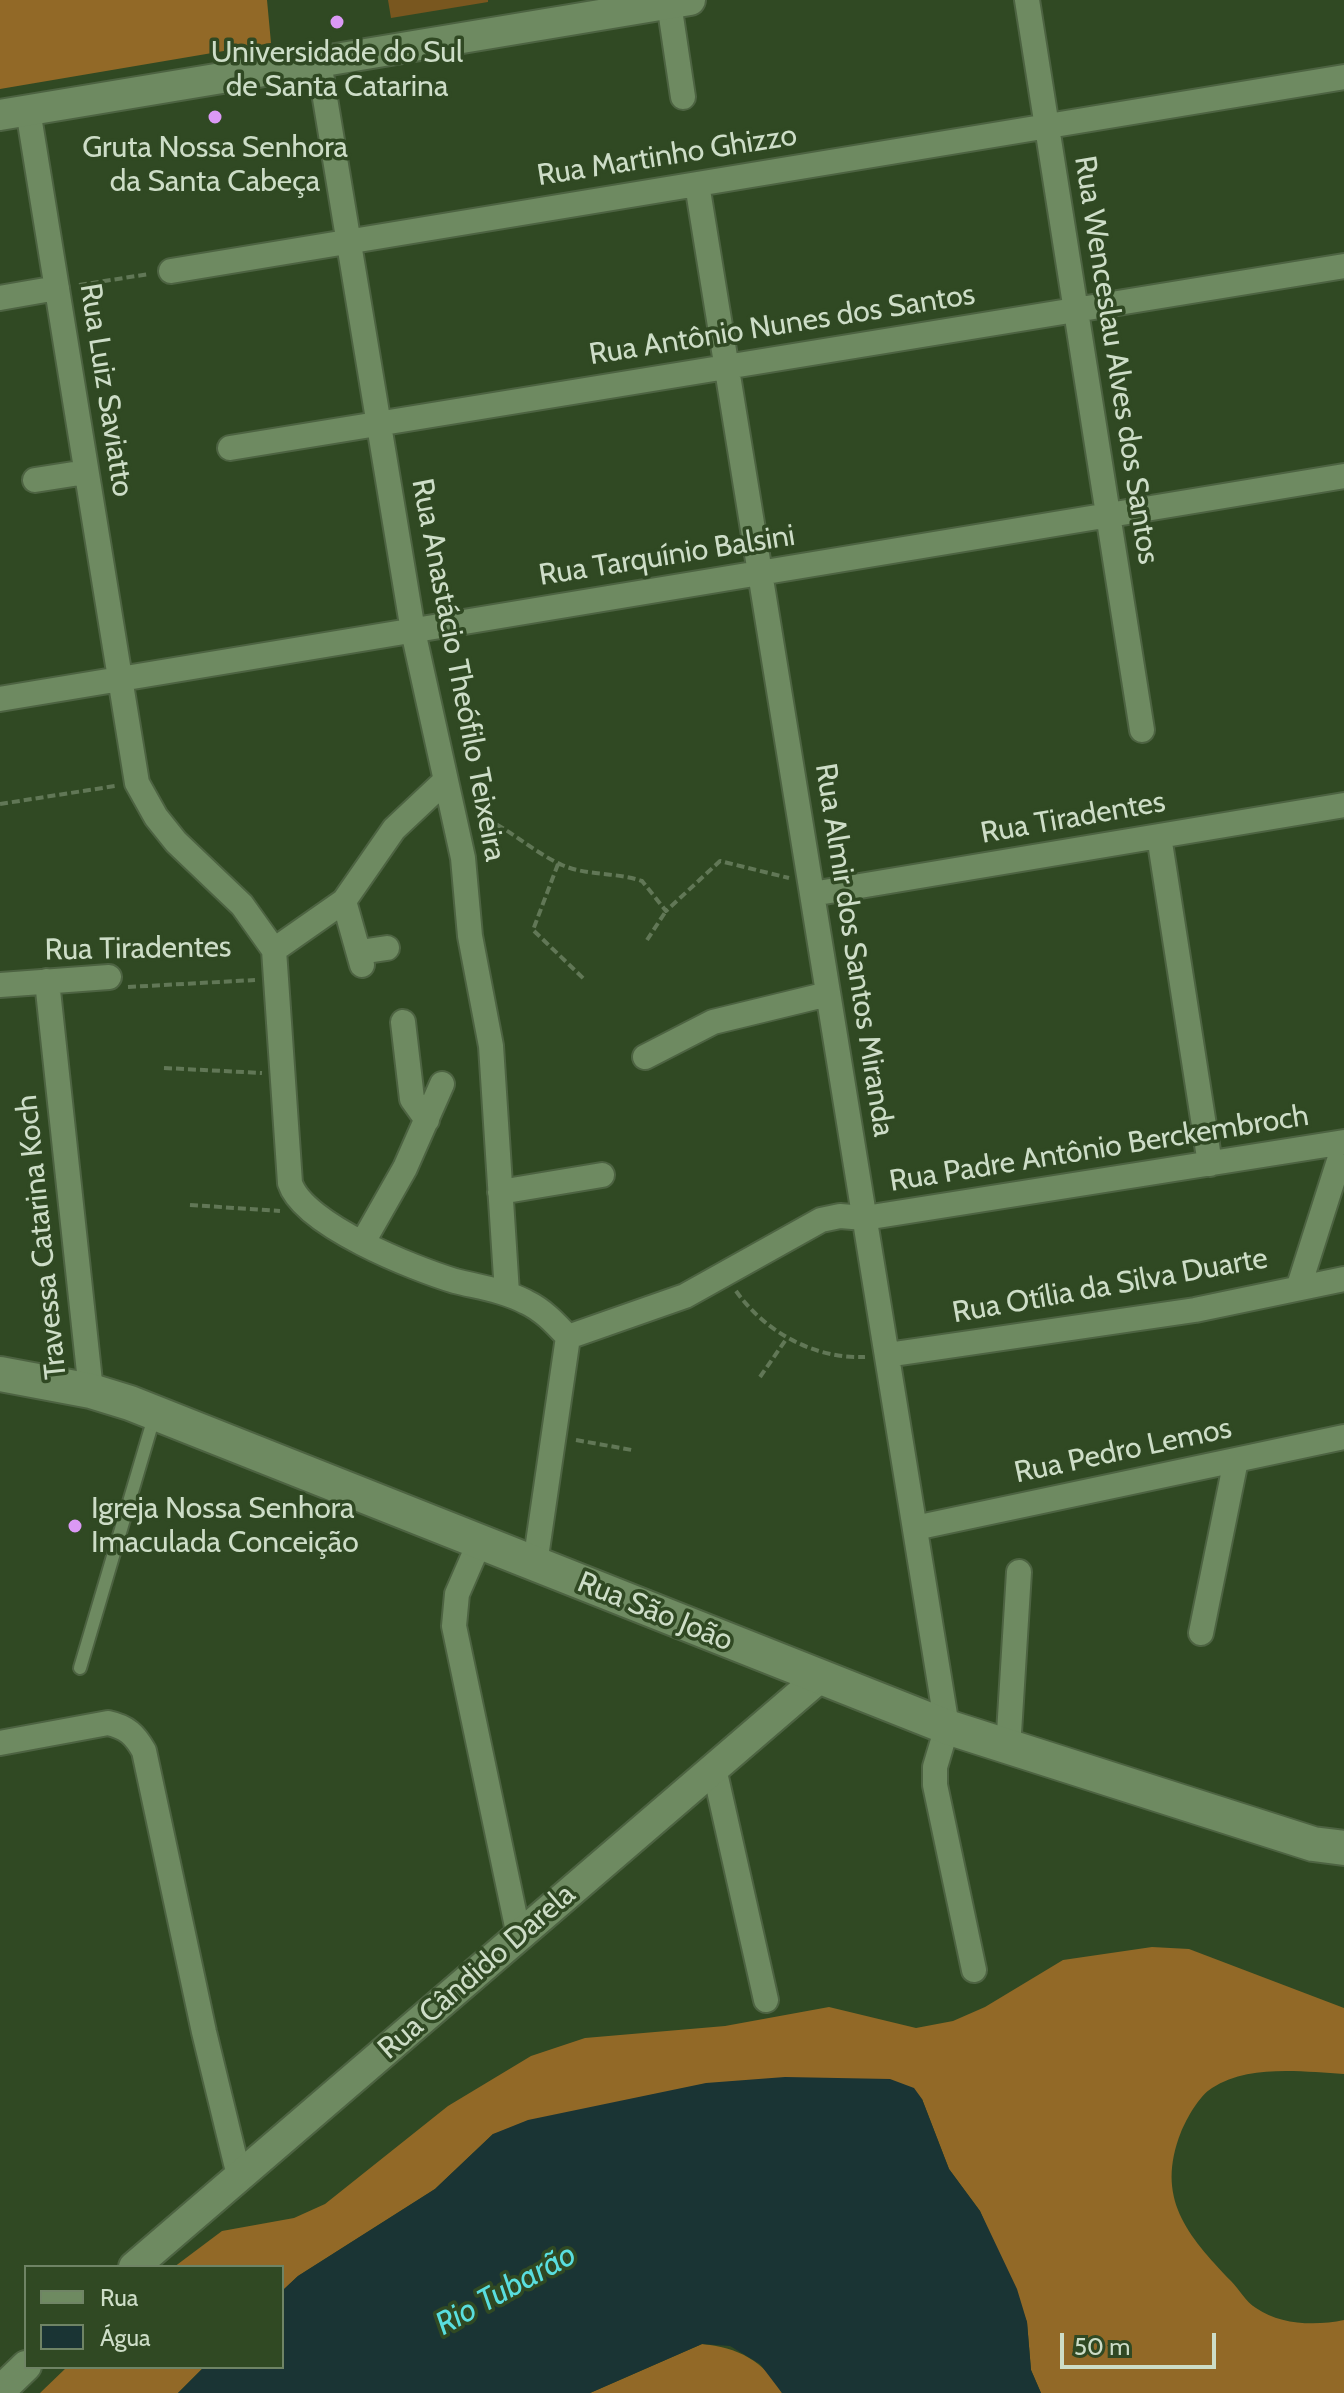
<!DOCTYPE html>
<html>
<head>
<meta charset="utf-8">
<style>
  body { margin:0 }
  #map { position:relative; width:1344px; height:2393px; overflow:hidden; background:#304923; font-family:Cabin,sans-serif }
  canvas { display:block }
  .legend { position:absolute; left:24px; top:2265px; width:260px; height:104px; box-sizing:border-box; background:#304923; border:2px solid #6f8465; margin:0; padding:10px 14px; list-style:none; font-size:24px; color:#cdddc7 }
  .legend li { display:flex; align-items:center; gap:16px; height:40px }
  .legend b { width:40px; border:2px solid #6f8465 }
  .scale { position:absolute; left:1060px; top:2333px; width:156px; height:36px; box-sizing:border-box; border:4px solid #cdddc7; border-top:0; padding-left:10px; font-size:24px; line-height:28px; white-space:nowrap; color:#cdddc7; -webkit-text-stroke:6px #304923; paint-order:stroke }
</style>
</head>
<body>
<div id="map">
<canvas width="1344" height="2393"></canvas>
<ul class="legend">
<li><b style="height:10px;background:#6e8a61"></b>Rua</li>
<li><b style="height:22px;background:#1a3434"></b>Água</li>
</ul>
<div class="scale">50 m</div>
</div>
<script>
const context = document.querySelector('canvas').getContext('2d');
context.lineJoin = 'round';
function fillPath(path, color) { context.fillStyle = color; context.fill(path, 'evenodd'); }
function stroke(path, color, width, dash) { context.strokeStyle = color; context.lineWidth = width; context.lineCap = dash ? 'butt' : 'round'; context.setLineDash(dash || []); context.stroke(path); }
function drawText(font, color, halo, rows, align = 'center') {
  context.font = font + ' Cabin,sans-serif'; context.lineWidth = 7; context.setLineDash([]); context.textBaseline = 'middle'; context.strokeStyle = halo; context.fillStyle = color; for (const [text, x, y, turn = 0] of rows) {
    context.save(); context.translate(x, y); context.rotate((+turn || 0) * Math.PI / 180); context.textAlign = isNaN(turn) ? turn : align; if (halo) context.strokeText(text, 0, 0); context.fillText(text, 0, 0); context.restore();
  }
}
fillPath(new Path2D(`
  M388,0h100v2l-97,16z`), '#79571f');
fillPath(new Path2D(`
  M0,0h267l4,43 -271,46z
  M1152,1947l37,2 155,59v66c-41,-2 -94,-10 -132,14 -13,8 -25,30 -31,44 -26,66 6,103 50,149 8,8 15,21 25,27 24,17 60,18 88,12v73h-303l-10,-23 -4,-48 -47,-111 -31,-42 -27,-70 -429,35 -58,55 -137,87 -16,15v-24h-108l48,-36 72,-13 31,-14 123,-98 83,-50 54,-18 140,-12 104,-19 87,21 37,-7 32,-14 78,-47z
  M702,2344c35,3 63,17 80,49h-192z
  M67,2367h137l-26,26h-138z`), '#926927');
fillPath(new Path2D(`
  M785,2077l105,2 24,9 8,11 27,70 31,42 37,78 10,33 4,48 10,23h-259l-22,-29 -30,-18 -28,-2 -112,49h-412l26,-26h78v-76l16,-15 137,-87 58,-55 35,-14 178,-37z`), '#1a3434');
const service = new Path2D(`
  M80,1668l75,-254`);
const minor = new Path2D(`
  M1027,0l115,730
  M669,3l14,94
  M319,62l94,569 50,227 7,78 21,110 16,247
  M28,110l109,673 19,34 20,25 66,63 32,45 16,233c13,42 125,86 165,98 24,6 48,9 71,21 17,8 29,21 42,35l117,-41 136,-76 19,-4 25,2 479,-76
  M697,184l250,1543 -12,40v18l39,185
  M171,271l1173,-194
  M0,298l57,-10
  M230,448l1114,-182
  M35,480l51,-8
  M0,699l1344,-223
  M1159,836l51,328
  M812,894l532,-89
  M344,901l18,64
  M274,950l70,-49 50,-72 51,-48
  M360,952l27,-4
  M47,981l44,410
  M0,985l109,-8
  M403,1022l9,77 15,21
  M645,1057l68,-35 115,-28
  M500,1192l102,-17
  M363,1242l42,-74 37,-84
  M1299,1286l45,-141
  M887,1355l308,-45 149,-31
  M915,1528l429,-91
  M480,1541l-23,53 -3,32 65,310
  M535,1564l33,-227
  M1201,1633l35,-173
  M0,1743l108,-20c19,4 27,12 36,28l60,281 35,144
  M1008,1749l11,-177
  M714,1768l52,232`);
const tertiary = new Path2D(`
  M0,115l690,-115
  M134,2267l685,-589
  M0,2391l26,-25`);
const secondary = new Path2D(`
  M0,1374l91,17 39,12 817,324 366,117 31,4`);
stroke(service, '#4d6342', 16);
stroke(minor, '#4d6342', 28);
stroke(tertiary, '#4d6342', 34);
stroke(secondary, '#4d6342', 38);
stroke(new Path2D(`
  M79,285l70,-11
  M0,804l115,-18
  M475,814c32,12 56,37 87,51 25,11 54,7 80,16l24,30 54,-50 69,17
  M558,864l-25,66 51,49
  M647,940l19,-29
  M128,987l127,-7
  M164,1068l98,5
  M190,1205l90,6
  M736,1291c29,41 78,68 129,66
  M760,1377l27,-39
  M576,1440l56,10`), '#617756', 4, [8, 4]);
stroke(service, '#6e8a61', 12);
stroke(minor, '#6e8a61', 24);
stroke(tertiary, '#6e8a61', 30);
stroke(secondary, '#6e8a61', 34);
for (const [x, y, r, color] of [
  [337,22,8,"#db99f5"],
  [215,117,8,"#db99f5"],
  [75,1526,8,"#db99f5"]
]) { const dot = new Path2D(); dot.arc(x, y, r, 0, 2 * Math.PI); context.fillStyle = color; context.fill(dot); stroke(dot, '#304923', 3); }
drawText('30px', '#cdddc7', '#304923', [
  ["Universidade do Sul",337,53],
  ["de Santa Catarina",337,87],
  ["Gruta Nossa Senhora",215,148],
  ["da Santa Cabeça",215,182],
  ["Igreja Nossa Senhora",91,1509,"left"],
  ["Imaculada Conceição",91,1543,"left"]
]);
drawText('30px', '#cdddc7', '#304923', [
  ["Rua Martinho Ghizzo",667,156,-9],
  ["Rua Antônio Nunes dos Santos",782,325,-9],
  ["Rua Wenceslau Alves dos Santos",1116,360,81],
  ["Rua Luiz Saviatto",106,390,81],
  ["Rua Tarquínio Balsini",667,556,-9],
  ["Rua Anastácio Theófilo Teixeira",458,670,79],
  ["Rua Tiradentes",1073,818,-10],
  ["Rua Tiradentes",138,949,-1],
  ["Rua Almir dos Santos Miranda",854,950,81],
  ["Rua Padre Antônio Berckembroch",1099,1149,-9],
  ["Travessa Catarina Koch",42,1237,-96],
  ["Rua Otília da Silva Duarte",1110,1286,-10],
  ["Rua Pedro Lemos",1123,1451,-12],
  ["Rua São João",655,1612,22],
  ["Rua Cândido Darela",477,1972,-41]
]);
drawText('italic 32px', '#59dedf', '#304923', [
  ["Rio Tubarão",506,2290,-29]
]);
</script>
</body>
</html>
